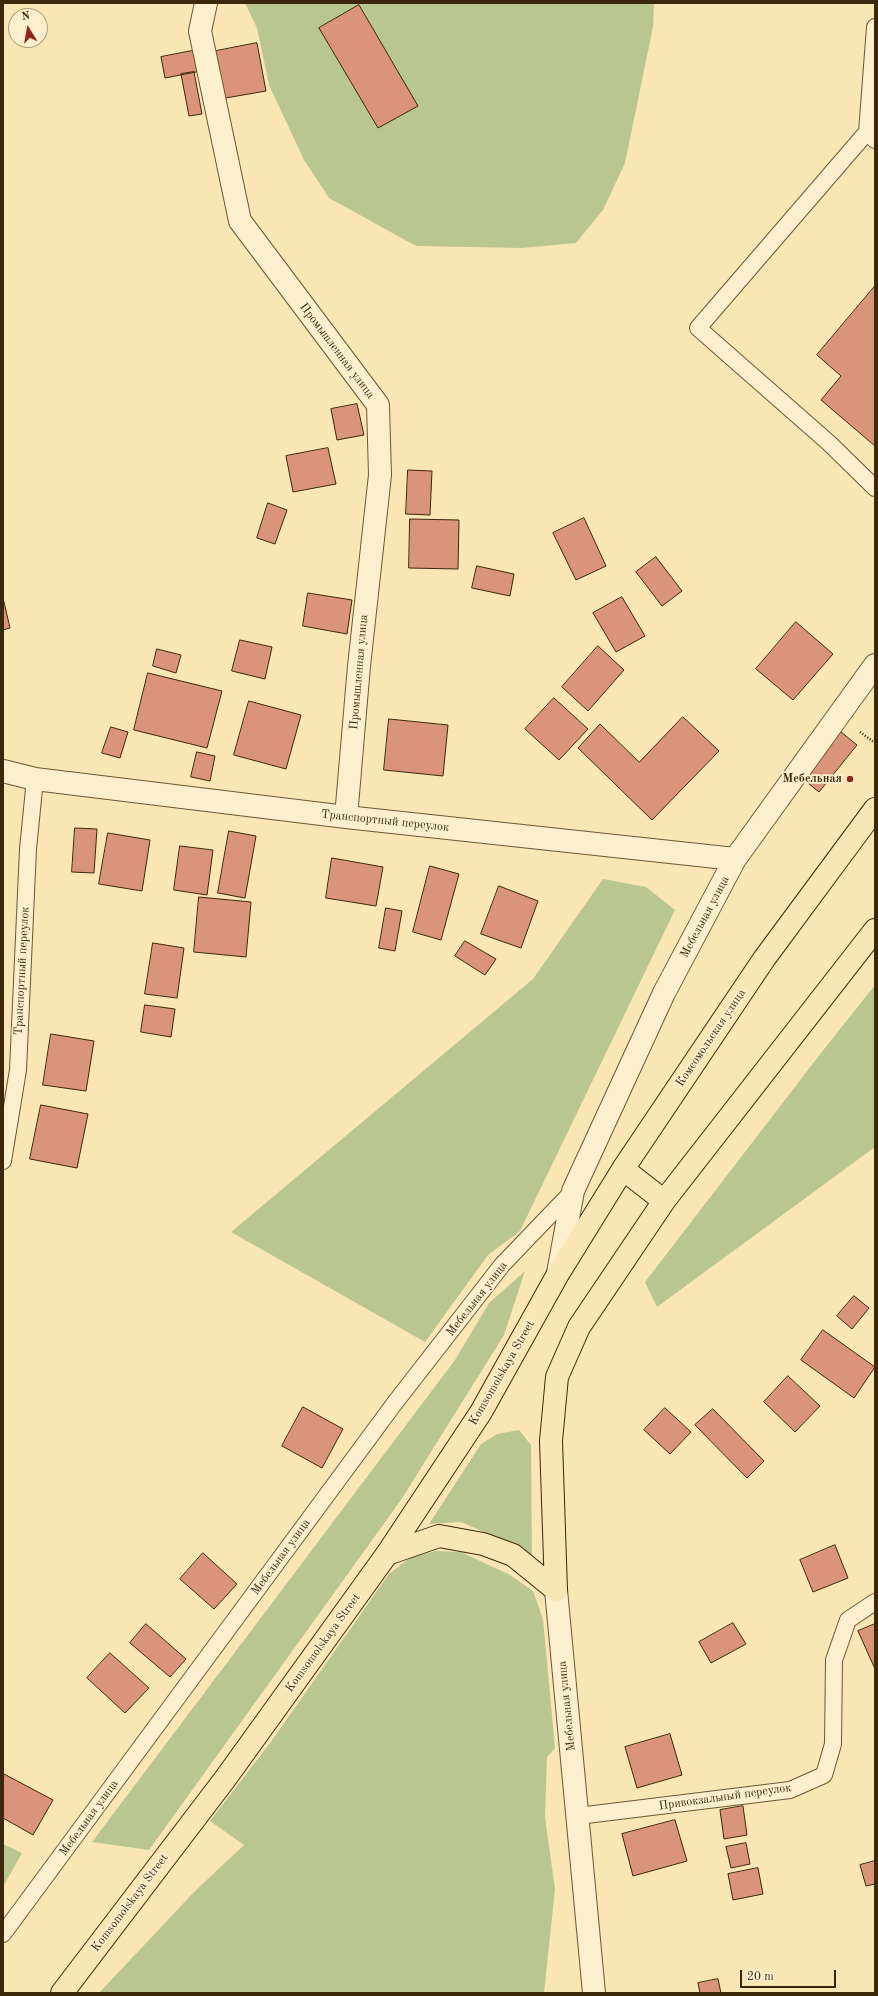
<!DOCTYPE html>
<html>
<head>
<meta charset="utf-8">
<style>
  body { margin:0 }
  #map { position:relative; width:878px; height:1996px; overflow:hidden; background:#fae6b4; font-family:"Old Standard TT",serif }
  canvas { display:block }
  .frame { position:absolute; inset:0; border:4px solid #3c270b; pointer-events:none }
  .north { position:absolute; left:8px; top:8px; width:40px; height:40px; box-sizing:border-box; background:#fcefce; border:1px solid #af9f80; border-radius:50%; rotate:349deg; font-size:11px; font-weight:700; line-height:16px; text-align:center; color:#3c270b }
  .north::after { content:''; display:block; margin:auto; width:14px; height:18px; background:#8f2418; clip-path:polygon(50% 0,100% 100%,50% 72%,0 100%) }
  .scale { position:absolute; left:740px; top:1970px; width:96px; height:18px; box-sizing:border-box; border:2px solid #3c270b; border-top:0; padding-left:5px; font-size:12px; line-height:14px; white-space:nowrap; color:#3c270b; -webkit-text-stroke:3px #fcefce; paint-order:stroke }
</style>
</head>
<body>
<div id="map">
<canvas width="878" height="1996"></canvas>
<div class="frame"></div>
<div class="north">N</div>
<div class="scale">20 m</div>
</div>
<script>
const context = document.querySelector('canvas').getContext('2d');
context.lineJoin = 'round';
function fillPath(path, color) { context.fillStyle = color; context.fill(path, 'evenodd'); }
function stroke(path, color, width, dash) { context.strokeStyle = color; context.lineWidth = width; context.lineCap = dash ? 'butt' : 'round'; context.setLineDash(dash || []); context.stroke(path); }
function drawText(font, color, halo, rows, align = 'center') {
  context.font = font + ' "Old Standard TT",serif'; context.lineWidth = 3.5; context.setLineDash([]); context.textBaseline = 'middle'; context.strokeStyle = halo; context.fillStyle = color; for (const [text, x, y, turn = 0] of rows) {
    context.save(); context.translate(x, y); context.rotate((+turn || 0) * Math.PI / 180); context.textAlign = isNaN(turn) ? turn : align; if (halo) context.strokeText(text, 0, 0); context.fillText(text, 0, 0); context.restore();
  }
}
fillPath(new Path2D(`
  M245,3h409l-1,24 -28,136 -22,47 -27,33 -54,5 -106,-2 -87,-48 -25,-38 -35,-75 -12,-57z
  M603,879l43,8 29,23 -155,321 -32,24 -63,87 -194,-110 302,-253z
  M875,985v162l-218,160 -12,-25 176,-229z
  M525,1271l-21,64 -103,165 -252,350 -57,-8 363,-482 34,-57z
  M519,1430l12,15 1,111 -20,-12 -51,-22 -32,2 52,-80 16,-10z
  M436,1551l25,1 49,23 23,16 10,28 12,129 -8,9 -2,60 10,72 -11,104h-445l96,-102 49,-46 -34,-24 60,-78 119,-169 22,-17z
  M3,1844l19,9 -19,34z`), '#bac690');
const building = new Path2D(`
  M359,5l59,101 -40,22 -59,-100z
  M257,43l9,48 -46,8 -9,-47z
  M197,50l4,21 -36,7 -4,-21z
  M194,72l8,42 -13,2 -8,-42z
  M875,286v160l-54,-46 20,-24 -24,-21z
  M357,404l7,31 -27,5 -6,-31z
  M328,448l8,36 -43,8 -7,-36z
  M408,470l24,1 -2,44 -24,-1z
  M268,503l19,7 -12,34 -18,-6z
  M584,518l22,48 -30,14 -23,-47z
  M410,519l49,1 -1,49 -49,-1z
  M656,557l26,34 -20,15 -26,-34z
  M477,566l37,8 -4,22 -38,-8z
  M308,593l44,7 -5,34 -44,-8z
  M622,597l23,39 -29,16 -23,-39z
  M4,602l6,26 -7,2v-27z
  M796,622l37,32 -40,46 -37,-31z
  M240,640l32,7 -7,32 -33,-8z
  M598,646l26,24 -36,41 -26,-24z
  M157,649l24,6 -5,18 -23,-7z
  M148,673l74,18 -15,57 -73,-18z
  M554,698l34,31 -29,31 -34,-31z
  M249,701l52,14 -15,54 -52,-14z
  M683,717l36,34 -67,69 -74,-72 22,-24 39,38z
  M389,719l59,6 -5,51 -59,-6z
  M111,727l17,5 -8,26 -18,-5z
  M841,732l16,13 -38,47 -16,-13z
  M197,752l18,4 -5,25 -19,-4z
  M75,828l22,1 -3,44 -22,-1z
  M229,831l27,5 -11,62 -27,-5z
  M108,833l42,7 -8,51 -43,-7z
  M180,846l33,4 -6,45 -33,-5z
  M332,858l51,9 -7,39 -50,-8z
  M430,866l29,8 -18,66 -28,-8z
  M499,886l39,15 -17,47 -40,-14z
  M199,897l52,5 -5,55 -52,-5z
  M386,908l16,3 -7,40 -16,-3z
  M465,941l31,18 -11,16 -30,-19z
  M153,943l31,5 -7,50 -32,-4z
  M145,1005l30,4 -4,28 -30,-5z
  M51,1034l43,7 -8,50 -43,-6z
  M41,1105l47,9 -11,54 -47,-9z
  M854,1296l15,12 -17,21 -15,-13z
  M823,1330l52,37 -21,31 -53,-38z
  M788,1376l32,30 -25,26 -31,-30z
  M303,1407l40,22 -21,39 -40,-22z
  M665,1408l26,24 -21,22 -26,-24z
  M713,1409l51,52 -17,17 -52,-53z
  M835,1545l13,33 -35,14 -13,-32z
  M203,1553l34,31 -23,25 -34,-30z
  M733,1623l13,21 -35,19 -12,-21z
  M146,1624l40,35 -16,18 -40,-34z
  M875,1624v45l-17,-38z
  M110,1653l39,35 -24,25 -38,-35z
  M670,1734l12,41 -45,13 -12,-41z
  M4,1774l49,26 -20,35 -30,-17z
  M743,1806l4,29 -23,4 -4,-29z
  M675,1820l12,41 -54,15 -11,-42z
  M746,1843l4,21 -19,4 -5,-21z
  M875,1861v23l-9,2 -6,-21z
  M758,1868l5,26 -30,6 -5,-26z
  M718,1979l3,14h-21l-2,-10z`);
fillPath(building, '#da947a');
stroke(building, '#3c270b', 1);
const service = new Path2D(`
  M867,132l8,-105
  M875,140l-8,-8 -169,196 131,115 46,45
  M3,1161l15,-91 10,-221 7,-70
  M578,1816l212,-26 34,-15 9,-31 1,-84 14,-40 27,-18
  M3,1934l391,-530 108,-139 71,-74`);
const minor = new Path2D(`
  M206,3l-6,28 40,190 138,184 2,70 -21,191 -13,151
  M3,771l32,8 311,38 389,42
  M558,1273l15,-82 91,-198 71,-134 140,-194`);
const tertiary = new Path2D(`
  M556,1590l38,403`);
const primary = new Path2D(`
  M623,1169l41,32
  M387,1554l52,-18 44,8 30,11 43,35
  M556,1590l-5,-149 6,-64 22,-50 85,-126 211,-271
  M62,1993l163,-214 162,-225 94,-142 77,-138 65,-105 141,-210 111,-150`);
stroke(service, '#6c5735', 18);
stroke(minor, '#6c5735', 24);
stroke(tertiary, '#6c5735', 24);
stroke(primary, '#3c270b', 24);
stroke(new Path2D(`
  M860,732l15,11`), '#3c270b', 2.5, [1, 2]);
stroke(service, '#fcefce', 16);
stroke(minor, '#fcefce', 22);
stroke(tertiary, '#fcefce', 22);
stroke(primary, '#fae6b4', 22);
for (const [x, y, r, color] of [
  [850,779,4,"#8f2418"]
]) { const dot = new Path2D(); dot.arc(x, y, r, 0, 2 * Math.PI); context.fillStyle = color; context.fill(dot); stroke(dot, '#fcefce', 1.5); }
drawText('12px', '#3c270b', '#fcefce', [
  ["Промышленная улица",337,351,53],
  ["Промышленная улица",359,672,-85],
  ["Транспортный переулок",385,821,6],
  ["Мебельная улица",705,917,-62],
  ["Транспортный переулок",22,971,-87],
  ["Комсомольская улица",711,1038,-56],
  ["Мебельная улица",477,1299,-52],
  ["Komsomolskaya Street",502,1373,-60],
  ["Мебельная улица",281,1557,-54],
  ["Komsomolskaya Street",323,1643,-54],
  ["Мебельная улица",567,1706,-96],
  ["Привокзальный переулок",725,1797,-8],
  ["Мебельная улица",89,1818,-54],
  ["Komsomolskaya Street",130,1903,-53]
]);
drawText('bold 12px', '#3c270b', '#fcefce', [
  ["Мебельная",842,779]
], 'right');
</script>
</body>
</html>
